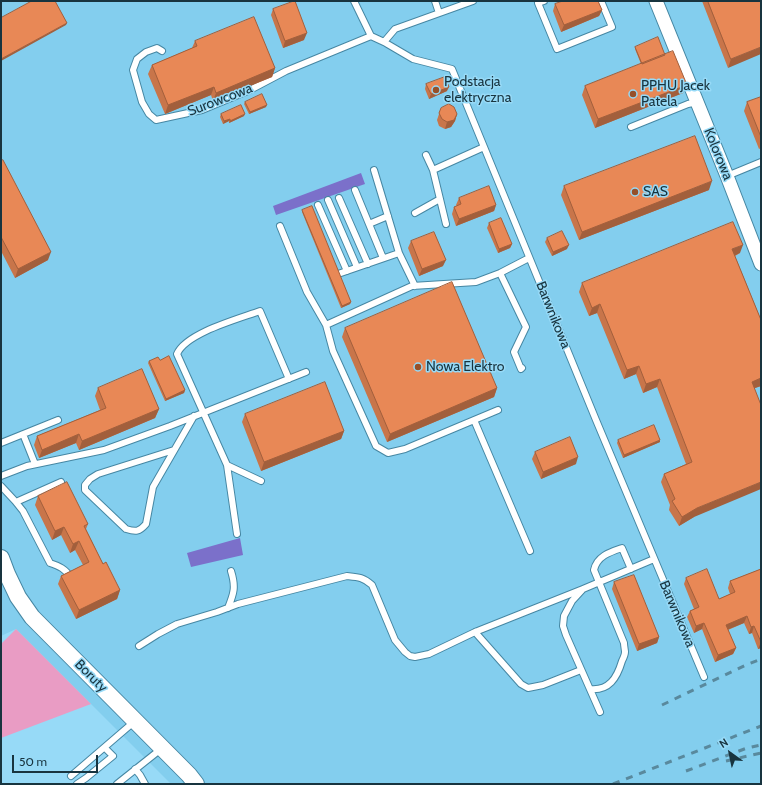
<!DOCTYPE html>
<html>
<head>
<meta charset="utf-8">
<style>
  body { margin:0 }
  #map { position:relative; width:762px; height:785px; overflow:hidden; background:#97daf7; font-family:Cabin,sans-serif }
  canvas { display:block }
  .frame { position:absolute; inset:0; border:2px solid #18343f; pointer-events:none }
  .north { position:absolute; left:710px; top:733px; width:40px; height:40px; -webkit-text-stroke:3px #97daf7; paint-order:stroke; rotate:327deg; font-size:11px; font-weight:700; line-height:16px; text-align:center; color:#18343f }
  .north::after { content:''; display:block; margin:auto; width:14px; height:18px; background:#18343f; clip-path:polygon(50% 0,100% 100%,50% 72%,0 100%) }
  .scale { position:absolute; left:12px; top:755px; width:86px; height:18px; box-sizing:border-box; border:2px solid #18343f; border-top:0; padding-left:5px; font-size:12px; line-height:14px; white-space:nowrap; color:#18343f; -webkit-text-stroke:3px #97daf7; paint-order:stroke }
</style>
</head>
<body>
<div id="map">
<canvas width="762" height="785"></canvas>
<div class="frame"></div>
<div class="north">N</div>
<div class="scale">50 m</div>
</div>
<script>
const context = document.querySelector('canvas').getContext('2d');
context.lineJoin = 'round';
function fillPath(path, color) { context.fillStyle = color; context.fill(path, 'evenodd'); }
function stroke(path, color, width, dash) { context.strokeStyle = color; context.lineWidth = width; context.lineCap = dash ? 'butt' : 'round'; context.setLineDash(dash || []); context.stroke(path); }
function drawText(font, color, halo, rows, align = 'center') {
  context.font = font + ' Cabin,sans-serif'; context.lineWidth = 3; context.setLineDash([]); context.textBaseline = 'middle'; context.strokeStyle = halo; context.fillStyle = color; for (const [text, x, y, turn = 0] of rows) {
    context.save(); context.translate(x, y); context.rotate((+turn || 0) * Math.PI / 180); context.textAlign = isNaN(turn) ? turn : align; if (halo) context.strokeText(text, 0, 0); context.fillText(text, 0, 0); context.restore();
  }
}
fillPath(new Path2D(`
  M1,1h760v783h-590l-155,-155 -15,7z`), '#83ceee');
fillPath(new Path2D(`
  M16,629l75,75 -90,34v-94z`), '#e99cc4');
fillPath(new Path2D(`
  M361,173l4,11 -89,31 -3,-9z
  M240,538l3,17 -52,12 -4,-14z`), '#7b70ca');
const service = new Path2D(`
  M354,1l17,35 13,6 29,17 39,10 144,351 108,257
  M435,1l4,12
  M544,1l-6,2 19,46 55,-22 -11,-26
  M384,42l11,-13 78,-28
  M162,51l-5,-3 -11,4 -9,7 -4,11 9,32 7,12 7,6 46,-10 48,-20 36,-19 85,-35
  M631,127l57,-23 9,-2
  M426,155l7,15 51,-23
  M374,170l25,83 16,33
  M433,170l13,54
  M727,176l34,-14
  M355,190l28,68
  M339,198l29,66
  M328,200l29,67
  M318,205l29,66
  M415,213l25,-14
  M369,224l19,-8
  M280,226l27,66 19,33
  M500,273l26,54 -12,25 7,17 1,-1
  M338,274l61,-21
  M498,410l-93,39 -17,4 -12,-7 -43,-95 -7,-26 86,-39 64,-4 24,-9 29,-15
  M474,420l56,131
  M23,434l12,30
  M1,443l57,-23
  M174,450l-76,24 -8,5 -5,6v5l41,39c10,3 13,3 20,-5l7,-37 41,-71
  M227,465l34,16
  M1,476l26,-10 77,-16 66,-24 136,-54
  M1,486l14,15 8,10 27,52c9,3 16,6 21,15
  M16,502l45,-20
  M237,534l-10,-69 -50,-111c9,-21 61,-35 83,-43l29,68
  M228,608c6,-15 8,-21 3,-37
  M475,632l46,52 7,4 15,-3 38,-15
  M139,646l19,-12 19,-10 40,-12 21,-8 109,-28c11,1 16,1 25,9l23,55 10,12 5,4 5,1 14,-3 46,-22 108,-43
  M590,689c19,2 27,-11 32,-28 1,-2 3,-6 3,-9 0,-2 -1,-6 -1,-9l-30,-73c3,-14 16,-18 28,-22l9,21
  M600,712l-34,-77 -3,-9 1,-10 8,-15 11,-12 71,-30
  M135,769l5,6 5,9
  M71,776l64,-55
  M77,784l9,-6 27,-22 -8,-8
  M117,784l44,-35`);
const minor = new Path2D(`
  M656,1l71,175 34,88`);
const tertiary = new Path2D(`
  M1,558l6,16 11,23 14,20 157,158 7,9`);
stroke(service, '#4687a3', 8);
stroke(minor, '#4687a3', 15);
stroke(tertiary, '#4687a3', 18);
stroke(service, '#fff', 6);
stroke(minor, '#fff', 13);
stroke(tertiary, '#fff', 16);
stroke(new Path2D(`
  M662,705l84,-40 15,-6
  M726,761l35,-8
  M686,771l61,-23 14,-3
  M613,784l148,-58`), '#59899d', 3, [7, 7]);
fillPath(new Path2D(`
  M702,1h59l-33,67z
  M555,4l47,6 -3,6 -38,16 -8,-21z
  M273,9l31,31 -21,8 -12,-33z
  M195,41l80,27 -3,9 -59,24 -2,-6 -46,19 -17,-40 4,-9 40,-17z
  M635,47l30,8 18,38 -88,35 -13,-33 3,-9 56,-22 -6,-15z
  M426,84l21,7 -18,8 -4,-10z
  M761,97v51l-2,1 -15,-38 3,-9z
  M245,102l21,5 -17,7 -5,-10z
  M441,108l16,6 -2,7 -4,6 -6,2 -6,-3 -2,-6z
  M221,114l23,2 -15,7v-2l-6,3 -3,-7z
  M1,161l47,99 -33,18 -14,-27z
  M564,186l145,4 -130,50 -18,-45z
  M459,198l37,7 -2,6 -38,15 -4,-12 2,-7 3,-1 -1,-1z
  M302,210l49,92 -1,2 -9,4 -39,-96z
  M489,223l23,21 -2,4 -12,5 -11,-25z
  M547,238l20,11 -15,7 -7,-14z
  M411,241l32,25 -24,10 -11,-28z
  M740,253l-5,3 26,64v66l-6,2 -61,129 -15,9 -10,-16 1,-5 -9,-23 3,-8 22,-10 -29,-77 -14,6 -7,-19 -12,5 -27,-66 -8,3 -10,-24 3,-9z
  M345,328l152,60 -3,9 -107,45 -45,-105z
  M160,360l25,30 -1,3 -19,8 -17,-38 1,-2z
  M98,388l61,21 -4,9 -76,32 -3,-7 -37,15 -5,-13 3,-9 63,-26 -5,-14z
  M245,414l99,17 -3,8 -80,32 -19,-49z
  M618,440l42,2 -37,16 -6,-15z
  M535,452l41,12 -35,15 -9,-20z
  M38,496l50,28 -2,5 17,35 17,26 -3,9 -41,20 -18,-35 3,-8 22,-11 -8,-15 -5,3 -9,-18 -9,5 -17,-35z
  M761,569v79l-3,1 -6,-16 -3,1 -5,-11 -16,7 8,18 -3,6 -18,8 -13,-33 -8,4 -7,-16 3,-6 4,-2 -10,-25 2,-6 33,21 11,-5 -2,-6 2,-7z
  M614,582l45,55 -2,6 -20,8 -25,-62z`), '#c8754a');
fillPath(new Path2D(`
  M602,10l-3,6 -38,16 3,-7z
  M67,23l-1,2 -65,36v-2z
  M307,33l-3,7 -21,8 2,-7z
  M761,47v7l-33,14 3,-9z
  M275,68l-3,9 -59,24 3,-8z
  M687,85l-4,8 -88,35 3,-9z
  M214,87l-3,8 -46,19 3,-9z
  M449,87l-2,4 -18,8 2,-5z
  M267,105l-1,2 -17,7 1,-2z
  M245,114l-1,2 -15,7 1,-2z
  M457,114l-2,7 -4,6 -6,2 2,-7z
  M230,119l-1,2 -6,3 1,-3z
  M712,181l-3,9 -130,50 3,-8z
  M496,205l-2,6 -38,15 3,-7z
  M512,244l-2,4 -12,5 1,-4z
  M569,245l-2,4 -15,7 1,-4z
  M743,245l-3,8 -11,5 3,-9z
  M51,252l-3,8 -33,18 3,-9z
  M446,260l-3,6 -24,10 3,-7z
  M351,302l-1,2 -9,4 1,-2z
  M600,304l-3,9 -8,3 3,-8z
  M639,366l-3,8 -12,5 3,-9z
  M761,378v8l-12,4 3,-8z
  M660,379l-3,8 -14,6 3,-9z
  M497,388l-3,9 -107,45 3,-8z
  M185,390l-1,3 -19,8 1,-2z
  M159,409l-4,9 -76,32 3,-9z
  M344,431l-3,8 -80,32 3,-9z
  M79,434l-3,9 -37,15 3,-8z
  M660,440v2l-37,16 1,-3z
  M578,457l-2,7 -35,15 2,-7z
  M761,482v7l-67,28 -15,9 3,-9 15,-9z
  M64,527l-3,8 -9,5 3,-9z
  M79,541l-4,9 -5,3 3,-9z
  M120,590l-3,9 -41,20 3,-9z
  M747,616l-3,7 -20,8 2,-6z
  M704,623l-2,6 -8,4 2,-7z
  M754,626l-2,7 -3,1 2,-7z
  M659,637l-2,6 -20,8 2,-7z
  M761,642v6l-3,1z
  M736,648l-3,6 -18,8 3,-7z`), '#a25f3c');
const building = new Path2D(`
  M32,1h23l12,22 -66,36v-41z
  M295,1l12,32 -22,8 -12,-32z
  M563,1h35l4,9 -38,15 -9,-21z
  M708,1h53v46l-30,12z
  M254,17l21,51 -59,25 -2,-6 -46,18 -16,-40 45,-19 -2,-5z
  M658,37l7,18 -23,9 -7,-17z
  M673,51l14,34 -89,34 -13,-33z
  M445,77l4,10 -18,7 -5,-10z
  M262,94l5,11 -17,7 -5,-10z
  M761,97v40l-14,-35z
  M449,104l5,3 3,7 -3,6 -7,2 -5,-3 -3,-6 2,-5z
  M241,105l4,9 -15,7v-2l-6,2 -3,-7z
  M695,136l17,45 -130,51 -18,-46z
  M3,160l48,92 -33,17 -17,-32v-76z
  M489,186l7,19 -37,14 -5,-12 7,-3 -2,-6z
  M312,206l39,96 -9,4 -40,-96z
  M501,218l11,26 -13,5 -10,-26z
  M733,222l10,23 -11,4 29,71v58l-9,4 9,23v77l-64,26 -15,9 -10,-16 3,-2 -11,-25 28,-12 -32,-83 -14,5 -7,-18 -12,4 -27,-66 -8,4 -10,-25z
  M562,231l7,14 -16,7 -6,-14z
  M434,232l12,28 -24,9 -11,-28z
  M452,282l45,106 -107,46 -45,-106z
  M169,356l16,34 -19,9 -17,-38 9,-4 2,3z
  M142,369l17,40 -77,32 -3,-7 -37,16 -5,-14 69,-28 -8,-20z
  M325,382l19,49 -80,31 -19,-48z
  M654,425l6,15 -36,15 -6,-15z
  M570,437l8,20 -35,15 -8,-20z
  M67,482l21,42 -4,2 19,38 3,-2 14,28 -41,20 -18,-34 28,-14 -10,-21 -6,3 -9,-17 -9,4 -17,-35z
  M707,569l12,30 16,-7 -5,-11 31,-12v73l-7,-16 -3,1 -4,-11 -21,9 10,23 -18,7 -14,-32 -8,3 -6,-15 9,-4 -13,-29z
  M634,575l25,62 -20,7 -25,-62z`);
fillPath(building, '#e88856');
stroke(building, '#a25f3c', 1);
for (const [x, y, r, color] of [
  [436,90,4,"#965029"],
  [633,94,4,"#965029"],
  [635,192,4,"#965029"],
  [418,367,4,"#965029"]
]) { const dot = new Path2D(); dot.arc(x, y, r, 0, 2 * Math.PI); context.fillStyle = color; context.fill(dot); stroke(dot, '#97daf7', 1.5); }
drawText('14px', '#18343f', '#97daf7', [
  ["Podstacja",444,82],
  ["elektryczna",444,98],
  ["PPHU Jacek",641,86],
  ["Patela",641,102],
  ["SAS",643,192],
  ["Nowa Elektro",426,367]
], 'left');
drawText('14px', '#18343f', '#97daf7', [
  ["Surowcowa",220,100,-21],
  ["Kolorowa",718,154,68],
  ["Barwnikowa",553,315,68],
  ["Barwnikowa",677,614,67],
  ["Boruty",91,676,45]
]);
</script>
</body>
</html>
